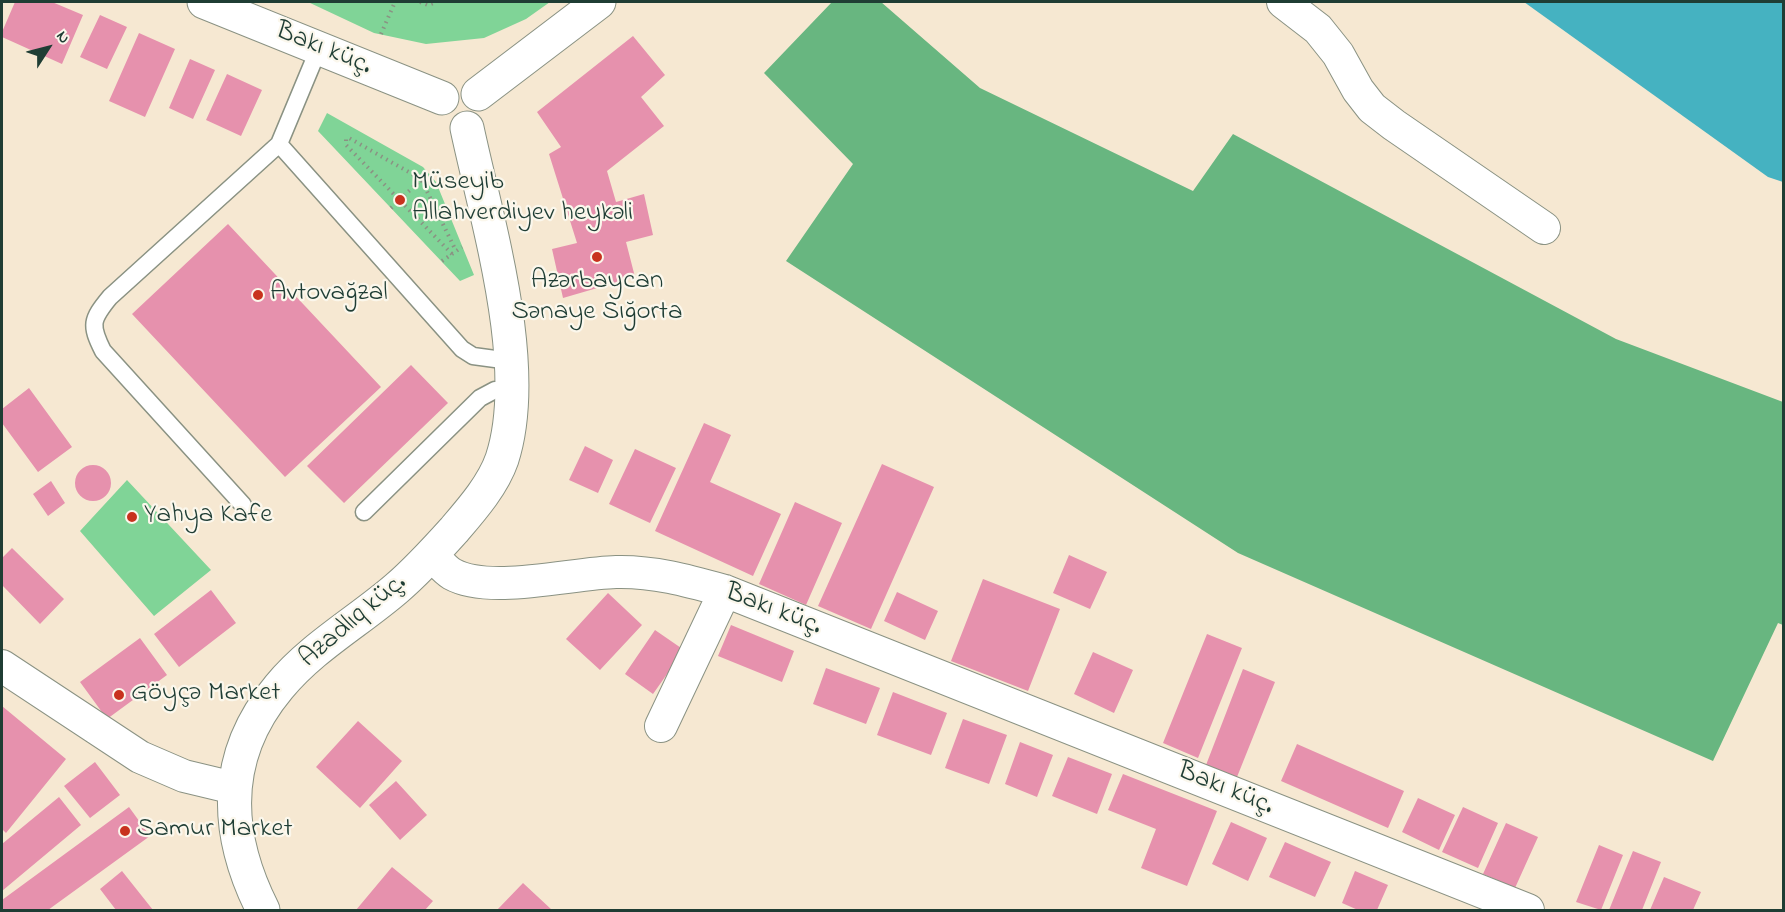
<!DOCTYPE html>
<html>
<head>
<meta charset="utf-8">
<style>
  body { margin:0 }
  #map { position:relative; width:1785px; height:912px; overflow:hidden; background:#f6e8d2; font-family:"Indie Flower",sans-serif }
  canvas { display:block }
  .frame { position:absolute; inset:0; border:3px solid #1f3d34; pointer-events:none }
  .north { position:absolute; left:18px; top:18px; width:60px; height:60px; -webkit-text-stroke:4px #fbf7ec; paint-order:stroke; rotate:54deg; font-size:16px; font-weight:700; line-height:24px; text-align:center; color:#1f3d34 }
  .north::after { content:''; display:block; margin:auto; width:21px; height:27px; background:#1f3d34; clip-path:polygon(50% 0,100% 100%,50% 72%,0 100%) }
</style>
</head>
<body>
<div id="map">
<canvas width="1785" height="912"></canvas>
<div class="frame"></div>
<div class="north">N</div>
</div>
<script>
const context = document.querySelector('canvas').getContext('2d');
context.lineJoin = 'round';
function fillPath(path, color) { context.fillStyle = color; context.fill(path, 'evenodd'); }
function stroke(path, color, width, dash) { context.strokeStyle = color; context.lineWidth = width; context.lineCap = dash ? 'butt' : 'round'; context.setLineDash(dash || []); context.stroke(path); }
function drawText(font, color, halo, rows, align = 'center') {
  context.font = font + ' "Indie Flower",sans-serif'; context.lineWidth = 4.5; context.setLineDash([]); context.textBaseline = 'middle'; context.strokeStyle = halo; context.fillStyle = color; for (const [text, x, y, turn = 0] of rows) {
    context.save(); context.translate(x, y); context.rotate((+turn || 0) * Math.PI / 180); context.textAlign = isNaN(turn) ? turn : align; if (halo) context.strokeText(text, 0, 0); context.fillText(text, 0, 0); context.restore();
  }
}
fillPath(new Path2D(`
  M308,2h242l-24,17 -42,19 -58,6 -52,-11z
  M327,113l96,54 13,15 38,93 -14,6 -142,-150z
  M127,480l84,90 -57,46 -74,-85z`), '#80d497');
fillPath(new Path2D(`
  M832,2h49l99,86 213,103 40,-57 383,205 167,63v223l-5,-2 -65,138 -475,-208 -452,-292 67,-97 -89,-91z`), '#68b680');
fillPath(new Path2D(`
  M1524,2h259v180l-15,-5z`), '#45b2c1');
fillPath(new Path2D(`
  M15,2h37l31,13 -21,49 -60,-27v-5z
  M100,15l27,12 -20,42 -27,-12z
  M139,33l36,16 -30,68 -36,-16z
  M633,36l32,39 -24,22 23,29 -57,45 9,31 28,-8 9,41 -27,7 9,35 -72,21 -11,-49 25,-6 -28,-89 12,-7 -24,-35z
  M190,59l25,11 -22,49 -24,-11z
  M227,74l35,16 -21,46 -35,-16z
  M228,224l153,163 -96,90 -153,-163z
  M411,365l37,38 -104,100 -37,-37z
  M29,388l43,59 -34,25 -36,-49v-14z
  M704,423l27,12 -21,47 71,32 -28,62 -98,-45z
  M585,446l28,14 -15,33 -29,-13z
  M635,449l41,19 -26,55 -41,-19z
  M882,464l52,23 -63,142 -53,-23z
  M75 483a18 18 0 1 1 36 0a18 18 0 1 1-36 0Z
  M51,481l14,22 -17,13 -15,-22z
  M795,502l47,21 -36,82 -47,-21z
  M12,548l52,51 -24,25 -38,-39v-27z
  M1069,555l38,17 -17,37 -37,-16z
  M983,579l77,30 -32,82 -77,-30z
  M211,590l25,33 -57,44 -25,-33z
  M897,592l41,19 -13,29 -41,-19z
  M608,593l34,32 -42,45 -34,-31z
  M731,625l63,26 -12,31 -64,-26z
  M655,630l29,20 -31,44 -28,-20z
  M1207,634l35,14 -44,110 -35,-15z
  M140,638l27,37 -60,44 -27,-37z
  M1093,652l40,18 -19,43 -40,-19z
  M826,668l54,20 -14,36 -53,-20z
  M1243,669l32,13 -38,95 -31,-12z
  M893,692l54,21 -16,42 -54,-20z
  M2,706l64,53 -60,74 -4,-4z
  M963,719l44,16 -18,49 -44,-16z
  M358,721l44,40 -42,47 -44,-41z
  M1020,742l33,13 -16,42 -32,-13z
  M1297,744l107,47 -16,37 -107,-47z
  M1068,757l44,17 -15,40 -45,-18z
  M95,762l25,33 -30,23 -26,-32z
  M1123,774l94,37 -30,75 -46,-18 15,-39 -48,-19z
  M396,781l31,34 -27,25 -31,-35z
  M59,797l22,28 -79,66v-47z
  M1418,798l37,17 -16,35 -37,-18z
  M129,807l21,29 -102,74h-46v-10z
  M1463,807l35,16 -20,45 -36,-16z
  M1231,822l36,16 -19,43 -36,-17z
  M1506,823l32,14 -23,51 -32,-14z
  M1285,842l46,20 -16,35 -46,-20z
  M1599,845l24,10 -22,55 -25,-8z
  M1633,851l28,11 -19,48h-33z
  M392,867l41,34 -8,9h-69z
  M122,871l31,39h-37l-16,-21z
  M1355,871l33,14 -11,25h-19l-16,-7z
  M1664,877l37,15 -8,18h-43z
  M523,883l29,27h-55z`), '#e691ad');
const service = new Path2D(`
  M319,48l-40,96 183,205 11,7 37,5
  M243,505l-140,-154c-13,-26 -12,-31 7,-54l169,-153
  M364,512l116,-114 15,-8h16`);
const minor = new Path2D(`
  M1283,2l35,27 20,25 20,36 14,18 22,17 150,103
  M432,555c6,6 13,15 20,19 38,21 120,-1 164,-2 38,-1 73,9 109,19l803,319
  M2,666l138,91 44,19 50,12
  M661,726l64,-135`);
const secondary = new Path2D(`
  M204,2l238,96
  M478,94l121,-92
  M263,910c-39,-77 -42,-154 16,-223 33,-40 80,-66 118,-99 21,-18 39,-38 57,-58 18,-21 39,-45 48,-71 30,-92 -15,-237 -35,-331`);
stroke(service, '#8a9283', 19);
stroke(minor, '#8a9283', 34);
stroke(secondary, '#8a9283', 35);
stroke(new Path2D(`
  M420,2l8,3 8,-3
  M381,34l14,-32
  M391,208l37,-35
  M452,254l-106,-109v-6l3,-1 72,41 35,72
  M442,261l20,-14`), '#8a9283', 4, [1.5, 4.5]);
stroke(service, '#fff', 16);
stroke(minor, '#fff', 32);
stroke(secondary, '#fff', 33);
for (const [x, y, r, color] of [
  [400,200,6,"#c8321e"],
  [597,257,6,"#c8321e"],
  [258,295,6,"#c8321e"],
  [132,517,6,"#c8321e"],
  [119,695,6,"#c8321e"],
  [125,831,6,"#c8321e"]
]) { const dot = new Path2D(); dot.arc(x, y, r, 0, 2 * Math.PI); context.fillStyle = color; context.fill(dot); stroke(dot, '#fbf7ec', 2); }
drawText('27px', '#1f3d34', '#fbf7ec', [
  ["Bakı küç.",323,50,22],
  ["Bakı küç.",773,611,21],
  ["Azadlıq küç.",354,622,-40],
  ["Bakı küç.",1225,790,22]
]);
drawText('27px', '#1f3d34', '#fbf7ec', [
  ["Müseyib",412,184],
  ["Allahverdiyev heykəli",412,215],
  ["Azərbaycan",597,283,"center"],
  ["Sənaye Sığorta",597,314,"center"],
  ["Avtovağzal",270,295],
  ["Yahya Kafe",144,517],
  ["Göyçə Market",131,695],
  ["Samur Market",137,831]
], 'left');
</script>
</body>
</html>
